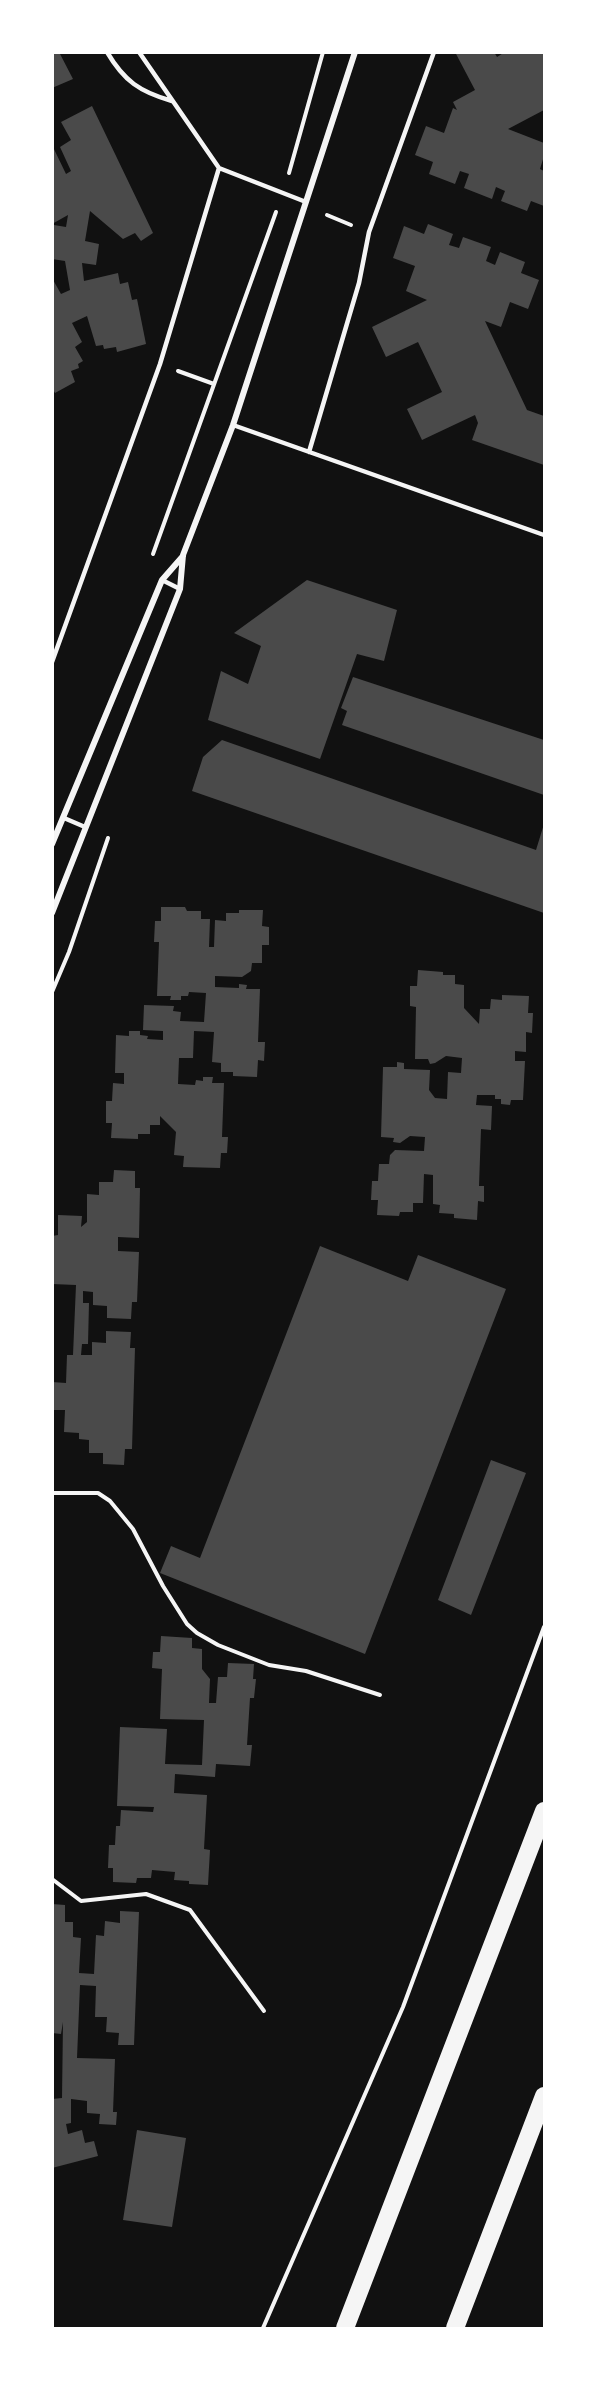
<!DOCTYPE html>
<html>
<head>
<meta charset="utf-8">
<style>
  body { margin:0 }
  #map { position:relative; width:597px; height:2381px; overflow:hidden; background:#111; font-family:"Roboto Condensed",sans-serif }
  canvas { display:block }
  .frame { position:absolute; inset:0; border:54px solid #fff; pointer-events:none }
</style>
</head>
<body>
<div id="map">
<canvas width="597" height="2381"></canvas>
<div class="frame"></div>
</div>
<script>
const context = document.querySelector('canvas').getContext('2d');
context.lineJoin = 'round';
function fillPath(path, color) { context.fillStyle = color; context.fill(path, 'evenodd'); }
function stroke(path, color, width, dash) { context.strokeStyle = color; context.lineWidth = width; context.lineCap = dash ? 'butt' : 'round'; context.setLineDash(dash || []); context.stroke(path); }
fillPath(new Path2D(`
  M52,52h7l14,27 -21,9z
  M455,52h39l3,5 8,-5h39v58l-36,19 36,14v13l-4,13 4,2v35l-13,-5 -4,10 -26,-10 4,-10 -9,-4 -4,12 -28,-11 5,-14 -9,-3 -5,13 -26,-10 4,-12 -18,-7 11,-29 18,7 9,-25 4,2 -4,-8 22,-12z
  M92,106l61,127 -12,8 -6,-8 -12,6 -33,-28 -5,30 14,3 -3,21 -14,-2 2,18 34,-8 2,11 8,-2 4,18 5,-1 9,45 -29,8 -1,-5 -12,2 -1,-4 -7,1 -9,-30 -15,7 10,19 -7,5 8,14 -5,3 1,4 -8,3 4,11 -20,11 -3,-5v-110l9,16 9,-4 -5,-29 -13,-2 2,-34 12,2 2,-12 -16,9v-79l14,29 5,-3 -11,-24 11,-7 -10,-18z
  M428,224l25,10 -4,11 10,3 4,-11 28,10 -5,14 9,4 5,-13 25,10 -4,11 18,7 -11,29 -18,-7 -9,25 -16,-6 42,89 17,6v49l-72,-25 6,-17 -3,-8 -53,25 -15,-31 35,-17 -24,-50 -32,15 -14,-30 55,-27 -21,-9 9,-25 -22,-8 11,-32 20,8z
  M307,580l90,30 -13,51 -27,-7 -37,105 -112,-39 13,-49 27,13 13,-38 -27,-13z
  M353,677l191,63v55l-202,-70 5,-14 -6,-3z
  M222,740l314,110 8,-26v89l-352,-122 11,-34z
  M161,907h24l2,4h14v8h9l-1,28h5l1,-27 11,1v-8h13v-3h24l-1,16 7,1v18h-7v18h-10l-1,8 -9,6 -27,-1v11l24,1v-4l8,1 -1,4h14l-2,53h7l-1,19 -6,-1 -1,17 -24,-1v-4h-12v-9l-9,-1 2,-30 -20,-1 -1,27h-14l-1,26 17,1 1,-5 7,1v-4h10l-1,6h12l-2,54h6l-1,16h-6l-1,15 -37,-1 1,-11 -10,-1 2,-23 -16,-16v9h-10v9h-12v5l-27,-1 1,-15h-6v-22h6l1,-18 11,1v-11h-9l1,-38 13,1v-5h11v4l8,1 -1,3 16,1v-9l-20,-1 1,-25 30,1 -1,5 8,1 -1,9 24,1 2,-29 -17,-1 -1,4h-7v4h-11l1,-4h-14l2,-54h-5l1,-21h6z
  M418,970l25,2v3h12v9l9,1v23l15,16 1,-15h10l1,-10 11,1v-5l27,1 -1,17h5l-1,20 -6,-1v20l-11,-1v10h10l-2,39h-12l-1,5 -9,-1v-5h-6v-4h-18l-1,10 16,1 -1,24 -10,-1 -2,57h5v16l-6,-1 -1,19 -23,-2v-4l-15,-1 1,-8 -7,-1v-29l-9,-1 -1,29h-10v9h-13l-1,4 -22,-1 1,-15h-7l1,-19h6l1,-17h10l1,-9 5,-5 29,1 1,-14 -15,-1 -10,7 -7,-1 1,-4 -13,-1 2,-70h14v-5l7,1v6l26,1 -1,20 6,8 12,1 1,-27 13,1 1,-15 -16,-2 -11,7 -5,1 -2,-5h-13l1,-52 -6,-1v-20h7z
  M114,1170l21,1v17h5l-1,50 -21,-1v14l21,1 -2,50h-5l-1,17 -24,-1v-12l-14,-1v-13l-10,-1v12h6l-1,41h-6l-1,11h11v-13l14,1v-12l25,1 -1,16h5l-3,101h-7l-1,16 -21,-1v-11h-14v-13l-10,-1v-6l-15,-1 1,-22h-13v-28l14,1 1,-28h6l3,-70 -24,-1v-48l6,-1v-20l24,1 -1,11 6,-5v-28l12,1v-13h14z
  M320,1246l88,35 10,-26 88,34 -141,365 -205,-81 11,-27 29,12z
  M491,1460l35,13 -55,142 -33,-15z
  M161,1636l31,2v10l10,1v20l8,10 -1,24h7l2,-26h9l1,-14 26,1 -1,15h3l-2,19h-4l-3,47h5l-2,21 -34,-2 -1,13 -40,-3 -1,19 33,2 -3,54 6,1 -2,35 -19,-1v-3l-15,-1 1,-8 -23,-2 -1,8h-14l-1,5 -23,-1v-14h-5l1,-23h6l1,-19h4l1,-16 32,2 1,-5 -37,-1 3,-79 47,2 -2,35 37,1 2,-45 -44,-1 2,-50 -10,-1 1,-16h7z
  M52,1904l13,1v17h8v15l8,1 -2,35 15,1 2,-39 8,1 1,-15 15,2v-12l19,1 -5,133h-16l1,-12 -13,-1 1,-15h-12l1,-31 -16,-1 -3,73 38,1 -2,53h4l-1,13 -17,-1 1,-10 -13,-1v-12l-16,-2v24l-5,1 2,10 14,-4 3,13 9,-2 4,15 -46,12v-69l10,-1 1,-76 -2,12 -9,-1z
  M137,2130l49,8 -14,89 -49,-7z`), '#4a4a4a');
stroke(new Path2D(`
  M289,173l34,-121
  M327,215l24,10
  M178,371l36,13
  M153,554l123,-342
  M52,992l17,-40 39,-114
  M52,1493h46l12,8 23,28 30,57 24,38 10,9 21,12 51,20 37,6 74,24
  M52,1879l29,22 65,-7 44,16 74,101
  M263,2328l140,-321 141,-380`), '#f5f5f5', 4);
stroke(new Path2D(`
  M107,52c17,29 33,40 65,49
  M139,52l80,116 87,34
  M233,425l311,110
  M309,452l50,-169 10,-51 65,-180
  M162,580l18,9
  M52,662l108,-298 59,-196
  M64,818l21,9`), '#f5f5f5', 4.5);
stroke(new Path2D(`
  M52,844l110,-264 21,-24
  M52,913l128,-324 3,-34 50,-130 122,-373`), '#f5f5f5', 6);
stroke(new Path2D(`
  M345,2328l199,-517
  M455,2328l89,-232`), '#f5f5f5', 18);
</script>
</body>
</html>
